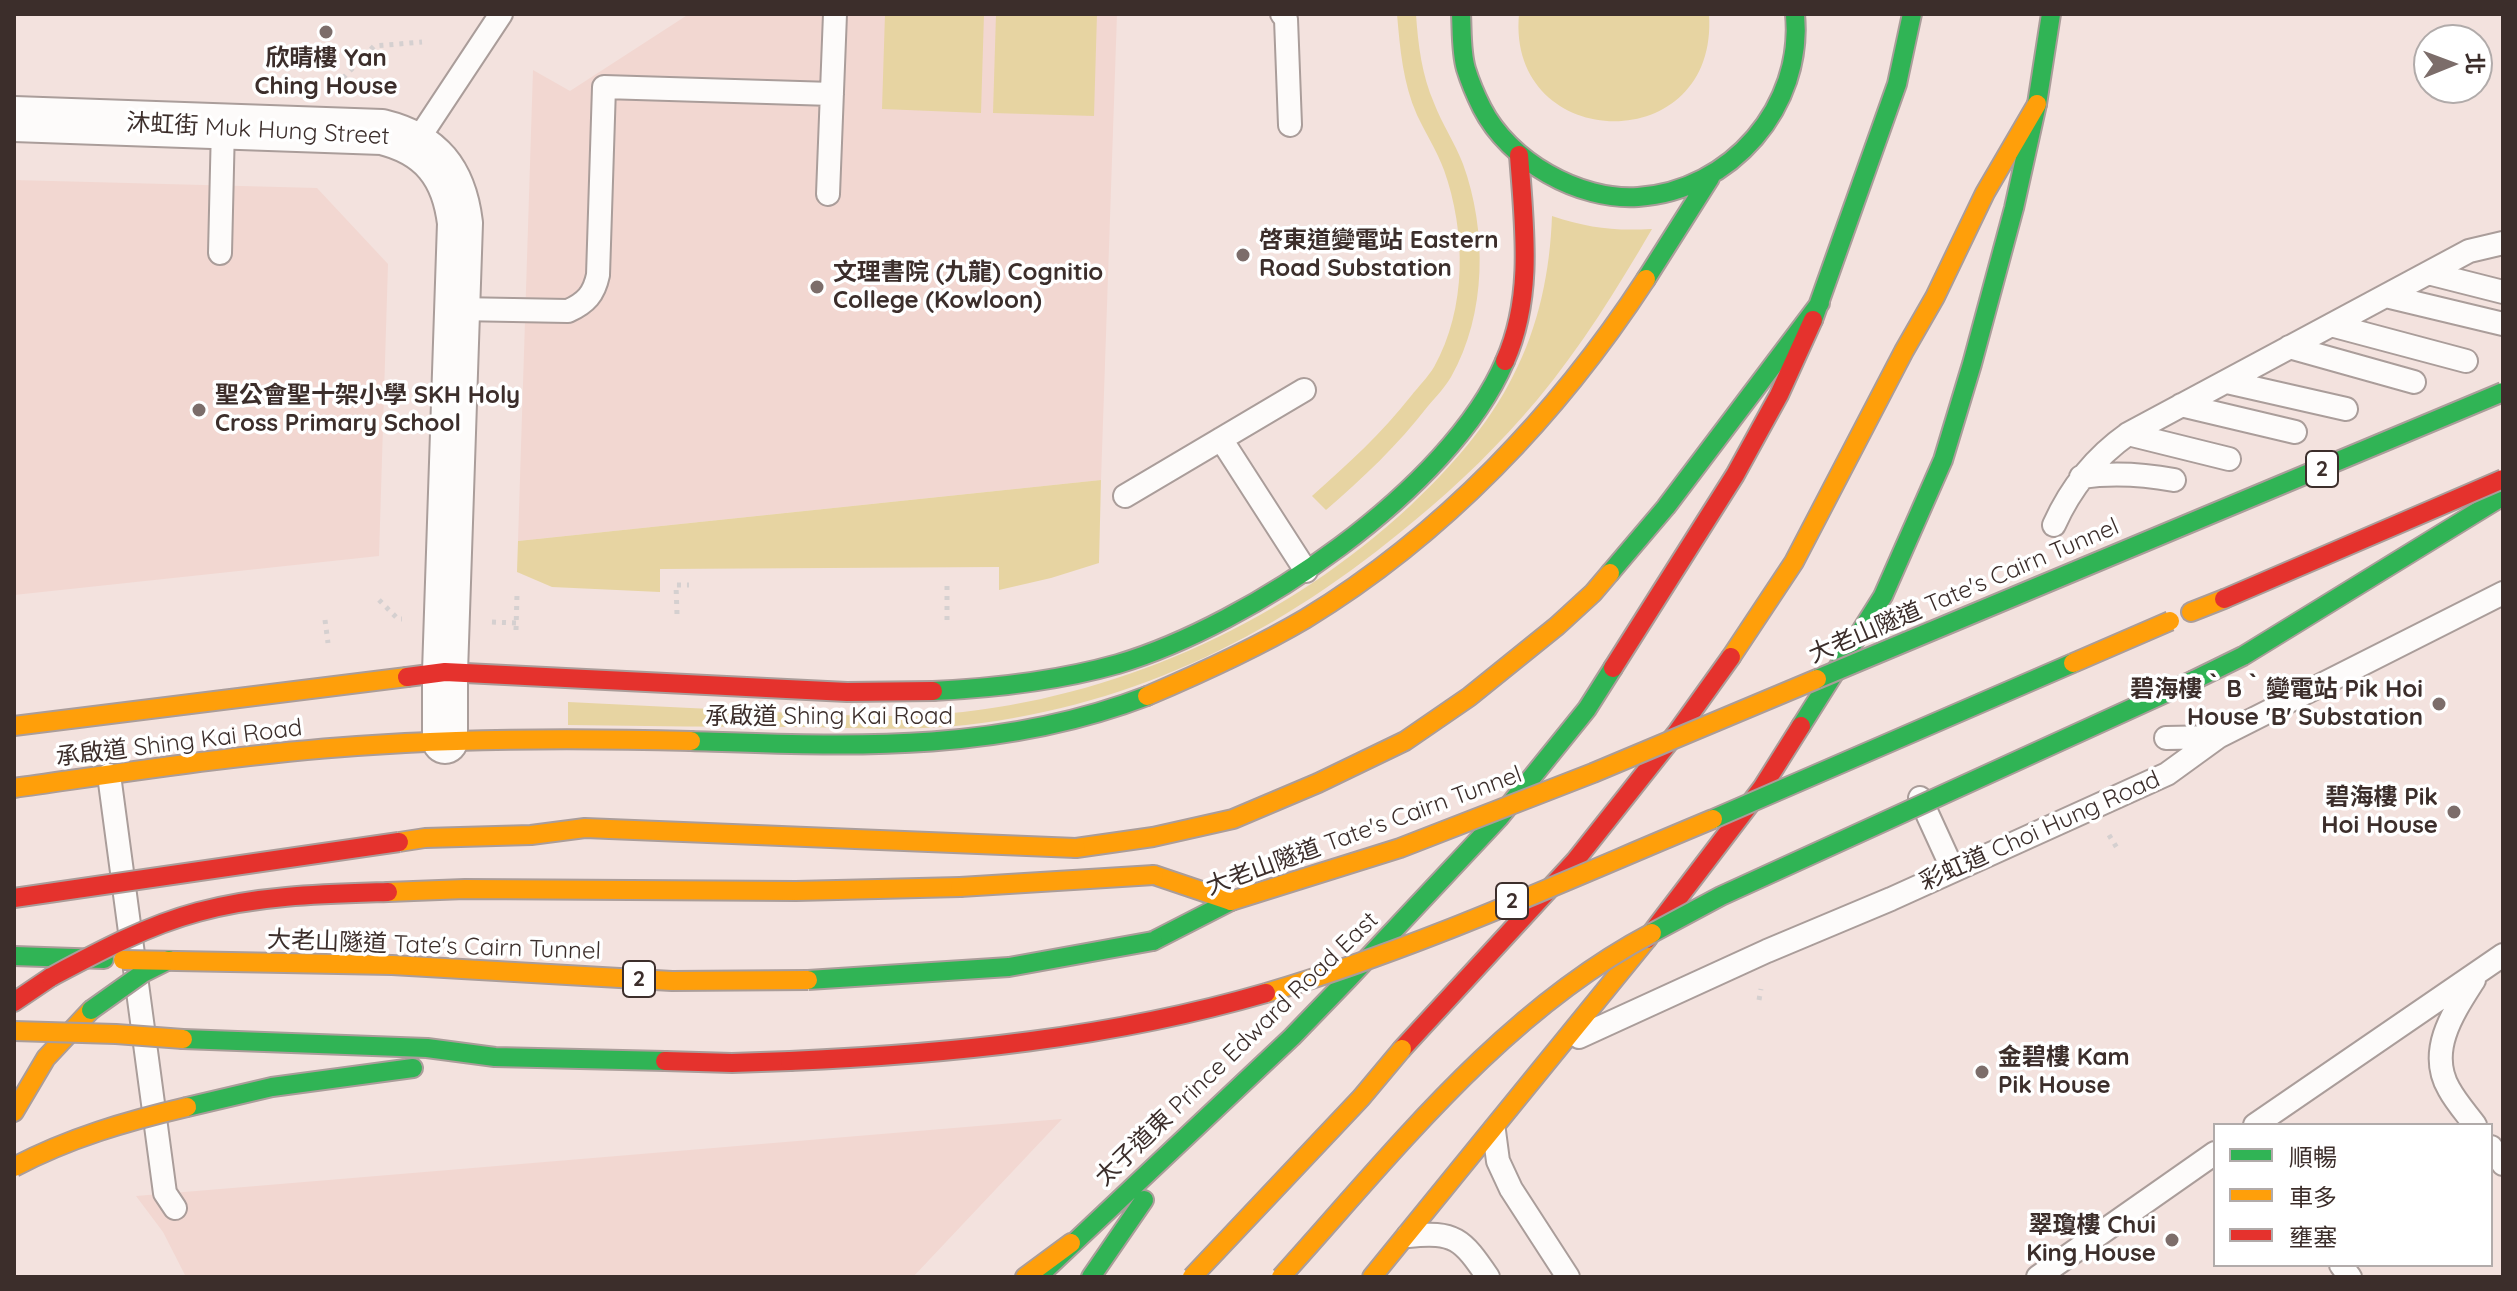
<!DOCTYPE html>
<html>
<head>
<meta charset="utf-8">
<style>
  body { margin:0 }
  #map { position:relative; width:2517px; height:1291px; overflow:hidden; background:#f3e2de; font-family:Quicksand,"Noto Sans TC",sans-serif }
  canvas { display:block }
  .frame { position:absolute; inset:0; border:16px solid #3c2e2b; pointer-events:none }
  .legend { position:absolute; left:2213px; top:1123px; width:280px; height:144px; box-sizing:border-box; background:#fff; border:2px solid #b1abaa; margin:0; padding:10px 14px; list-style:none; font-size:24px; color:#3c2e2b }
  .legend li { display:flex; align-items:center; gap:16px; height:40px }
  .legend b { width:40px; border:2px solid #b1abaa }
  .north { position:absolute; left:2413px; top:24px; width:80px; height:80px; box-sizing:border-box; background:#fff; border:2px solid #b1abaa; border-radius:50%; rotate:89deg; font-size:22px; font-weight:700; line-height:32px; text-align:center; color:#3c2e2b }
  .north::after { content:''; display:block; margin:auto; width:28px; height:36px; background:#7c6d6a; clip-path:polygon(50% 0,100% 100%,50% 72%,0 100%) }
</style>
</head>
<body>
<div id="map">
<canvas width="2517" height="1291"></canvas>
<div class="frame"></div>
<ul class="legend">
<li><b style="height:10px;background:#30b455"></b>順暢</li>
<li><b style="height:10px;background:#ff9f0a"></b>車多</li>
<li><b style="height:10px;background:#e5322d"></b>壅塞</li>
</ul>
<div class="north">北</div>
</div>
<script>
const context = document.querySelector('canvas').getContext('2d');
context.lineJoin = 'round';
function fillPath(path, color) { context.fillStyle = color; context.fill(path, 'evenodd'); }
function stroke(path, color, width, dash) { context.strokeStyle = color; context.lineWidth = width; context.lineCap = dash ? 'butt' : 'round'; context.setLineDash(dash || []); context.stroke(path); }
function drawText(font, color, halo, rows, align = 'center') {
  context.font = font + ' Quicksand,"Noto Sans TC",sans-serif'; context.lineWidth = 7; context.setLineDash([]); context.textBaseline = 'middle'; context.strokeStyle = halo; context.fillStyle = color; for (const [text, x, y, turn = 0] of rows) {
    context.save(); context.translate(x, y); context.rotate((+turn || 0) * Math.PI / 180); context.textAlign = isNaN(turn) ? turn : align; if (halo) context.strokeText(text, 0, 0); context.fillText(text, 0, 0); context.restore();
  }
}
fillPath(new Path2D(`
  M689,14h428l-16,466 -583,61 15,-471 37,21z
  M14,180l303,8 71,76 -9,292 -365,39z
  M1062,1119l-149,158h-727l-23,-45 -27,-36z`), '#f2d7d1');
fillPath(new Path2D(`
  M885,14h99l-3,99 -99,-4z
  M996,14h101l-3,102 -101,-3z
  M1397,14h19c2,31 6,61 18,89 8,21 21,40 29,61 24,66 24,150 -12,213 -6,10 -15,20 -23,29 -30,39 -65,72 -102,104l-14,-14c36,-32 70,-63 99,-100 8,-10 17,-19 23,-29 33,-59 32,-135 10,-197 -7,-19 -18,-36 -27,-55 -14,-32 -17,-66 -20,-101z
  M1519,14h190c10,146 -203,140 -190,0z
  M1552,216c37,12 60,15 100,13 -35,60 -71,118 -115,171 -37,44 -78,84 -123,121 -132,111 -275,184 -448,204 -53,6 -107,3 -161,2 -79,0 -158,-1 -237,-2v-23c68,3 136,7 204,10 64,3 127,7 191,0 166,-19 325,-93 447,-206 40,-38 78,-80 103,-130 26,-50 37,-105 39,-160z
  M1101,480l-2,83 -48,15 -52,12v-23l-339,2v23l-108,-5 -35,-15 1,-31z`), '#e7d4a2');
const lane = new Path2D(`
  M1282,14l4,5 4,106
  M415,144l86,-130
  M828,194l7,-180
  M220,253l3,-127
  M2428,273l75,19
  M2386,296l117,28
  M458,309l110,2c18,-8 26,-17 30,-36l6,-188 228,7
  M2331,325l135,36
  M2289,347l125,35
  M2227,382l119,27
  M2181,405l114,27
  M2128,434l101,25
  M1221,439l85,132
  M2081,477c33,-5 61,-3 93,3
  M1125,496l179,-106
  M2054,525c17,-38 40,-67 74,-91l341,-183 34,-8
  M2166,738l52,-1
  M109,775l56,418 10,15
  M1920,798l33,72
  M2474,980c-21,33 -47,71 -25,109 7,13 17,24 26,36
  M1579,1037l188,-86 124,-52 276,-125 51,-37 285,-144
  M2255,1125l248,-170
  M1494,1131l4,30 13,28 57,88
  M2491,1147l12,17
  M1408,1236c47,-5 54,3 80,41
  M2341,1265l9,12
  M2038,1277l177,-124`);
const street = new Path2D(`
  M14,119l368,13c49,12 72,41 78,91l-15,449v69`);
const fast = new Path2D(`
  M1461,14c1,17 0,38 5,55 4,13 10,27 16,39 27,53 97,93 156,89 93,-6 166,-91 157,-183
  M1646,279l64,-101
  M1813,320l84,-236 15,-70
  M1610,573l56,-66 154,-204
  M2194,680l49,-24 260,-160
  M933,691c63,-3 125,-10 185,-27 132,-39 332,-174 387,-303
  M1801,726l82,-130 60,-136 29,-96 42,-156 23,-104 14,-90
  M691,741c157,5 305,13 456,-45
  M1153,941l78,-40
  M14,956l90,3
  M183,1039l244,9 68,9 170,4
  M187,1107l85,-20 141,-19
  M1045,1270l247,-233 57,-59 150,-160 88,-109 26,-41
  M1091,1277l53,-77`);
const slow = new Path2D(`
  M2191,612l33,-13
  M1731,657l63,-95 110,-211 31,-54 50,-104 52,-89
  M1147,696c54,-23 107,-47 158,-77 138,-84 253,-205 341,-340
  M14,726l393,-49
  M14,788c114,-16 228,-34 343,-42 111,-8 222,-8 334,-5
  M1076,848l77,-11 80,-18 85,-36 87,-42 64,-44 88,-71 36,-33 17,-20
  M1154,875l77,26
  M388,892l77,-3 331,2 164,-4
  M14,1112l32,-54 45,-48
  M1025,1277l46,-34
  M1372,1277l275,-338`);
const jam = new Path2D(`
  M1505,361c29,-65 19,-137 14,-206
  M1613,668l122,-193 44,-80 34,-75
  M407,677l38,-5 402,20 86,-1
  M1647,939l115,-151 39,-62
  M14,1002l37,-25
  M1402,1049l173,-188 103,-130 53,-74
  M665,1061l67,2 58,-2`);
stroke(lane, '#aa9d9a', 26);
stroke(street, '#aa9d9a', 48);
stroke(fast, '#aa9d9a', 22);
stroke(slow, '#aa9d9a', 22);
stroke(jam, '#aa9d9a', 22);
stroke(new Path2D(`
  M1847,16v-2
  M343,78l31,-32 48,-4
  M379,600l19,19h4
  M677,614l-1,-29h13
  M325,620l3,23
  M947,620v-36
  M492,622l24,1
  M516,630l1,-35
  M2109,835l8,13
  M1759,1000l2,-11`), '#d5d0d0', 5, [4, 6]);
stroke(lane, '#fdfbfa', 22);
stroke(street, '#fdfbfa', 44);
stroke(fast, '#30b455', 18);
stroke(slow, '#ff9f0a', 18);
stroke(jam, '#e5322d', 18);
const fastBridge = new Path2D(`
  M1817,679l686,-287
  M1713,819l360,-156
  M1652,933l69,-37 473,-216
  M808,980l201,-13 144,-26
  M91,1010l52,-37 26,-13`);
const slowBridge = new Path2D(`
  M2073,663l97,-42
  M399,842l26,-4 106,-3 54,-7 491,20
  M960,887l194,-12
  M1231,901l169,-53 193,-75 224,-94
  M123,960l269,5 280,16 136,-1
  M1266,993c153,-45 300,-113 447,-174
  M14,1031l102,3 67,5
  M14,1167c55,-29 113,-46 173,-60
  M1192,1277l169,-179 41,-49
  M1281,1277c112,-124 221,-265 371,-344`);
const jamBridge = new Path2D(`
  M2224,599l279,-120
  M14,898l385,-56
  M51,977c47,-25 95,-51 147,-65 62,-17 126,-18 190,-20
  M790,1061c160,-7 321,-23 476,-68`);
stroke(fastBridge, '#aa9d9a', 22, []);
stroke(slowBridge, '#aa9d9a', 22, []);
stroke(jamBridge, '#aa9d9a', 22, []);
stroke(fastBridge, '#30b455', 18);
stroke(slowBridge, '#ff9f0a', 18);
stroke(jamBridge, '#e5322d', 18);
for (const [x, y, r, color] of [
  [326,32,8,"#7c6d6a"],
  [1243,255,8,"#7c6d6a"],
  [817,287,8,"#7c6d6a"],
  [199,410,8,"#7c6d6a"],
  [2439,704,8,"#7c6d6a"],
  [2454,812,8,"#7c6d6a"],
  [1982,1072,8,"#7c6d6a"],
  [2172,1240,8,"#7c6d6a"]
]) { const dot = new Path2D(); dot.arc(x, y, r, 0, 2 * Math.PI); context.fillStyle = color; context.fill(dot); stroke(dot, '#fff', 3); }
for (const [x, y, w] of [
  [2322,469,32],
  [1512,901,32],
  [639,979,32]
]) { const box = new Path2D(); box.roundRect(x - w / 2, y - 18, w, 36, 6); context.fillStyle = '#fff'; context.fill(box); stroke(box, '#3c2e2b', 2); }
drawText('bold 22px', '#3c2e2b', null, [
  ["2",2322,469],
  ["2",1512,901],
  ["2",639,979]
]);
drawText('bold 24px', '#3c2e2b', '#fff', [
  ["欣晴樓 Yan",326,59,"center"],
  ["Ching House",326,87,"center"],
  ["啓東道變電站 Eastern",1259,241],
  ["Road Substation",1259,269],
  ["文理書院 (九龍) Cognitio",833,273],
  ["College (Kowloon)",833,301],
  ["聖公會聖十架小學 SKH Holy",215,396],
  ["Cross Primary School",215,424],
  ["碧海樓‵B‵變電站 Pik Hoi",2423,690,"right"],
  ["House 'B' Substation",2423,718,"right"],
  ["碧海樓 Pik",2438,798,"right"],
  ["Hoi House",2438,826,"right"],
  ["金碧樓 Kam",1998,1058],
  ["Pik House",1998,1086],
  ["翠瓊樓 Chui",2156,1226,"right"],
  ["King House",2156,1254,"right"]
], 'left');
drawText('24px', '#3c2e2b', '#fff', [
  ["沐虹街 Muk Hung Street",258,130,3],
  ["大老山隧道 Tate's Cairn Tunnel",1964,591,-23],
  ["承啟道 Shing Kai Road",829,717],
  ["承啟道 Shing Kai Road",179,743,-7],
  ["大老山隧道 Tate's Cairn Tunnel",1364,831,-20],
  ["彩虹道 Choi Hung Road",2040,831,-24],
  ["大老山隧道 Tate's Cairn Tunnel",434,946,2],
  ["太子道東 Prince Edward Road East",1237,1049,-44]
]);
</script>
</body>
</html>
